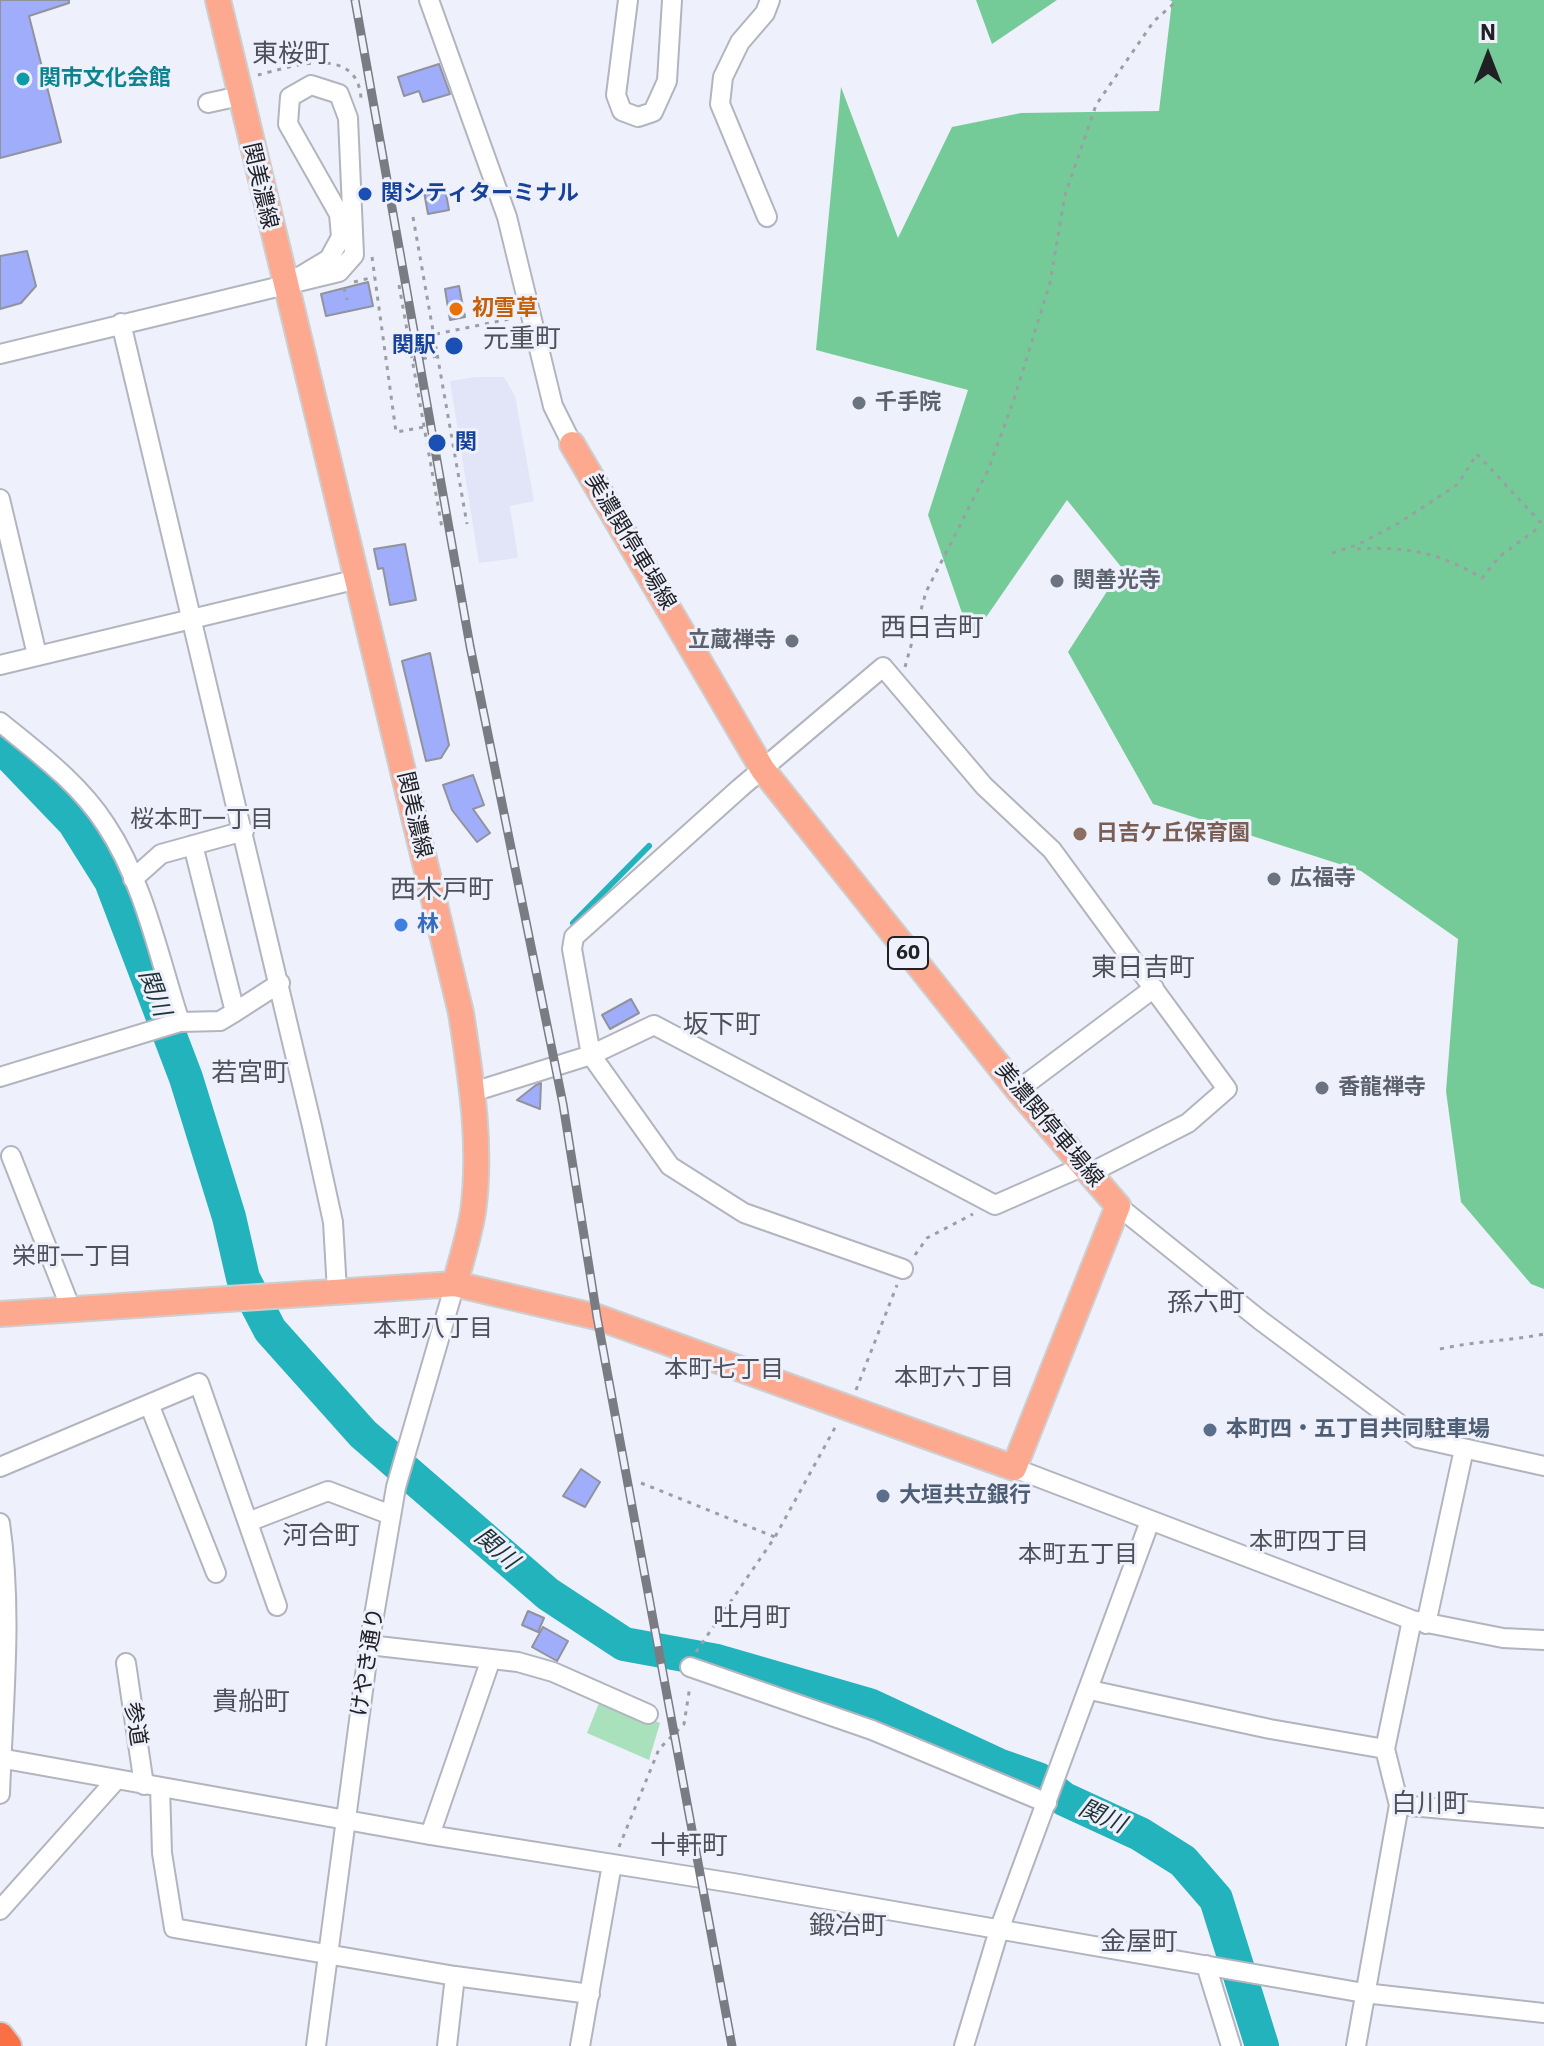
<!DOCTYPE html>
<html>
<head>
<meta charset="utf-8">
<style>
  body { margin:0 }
  #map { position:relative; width:1544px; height:2046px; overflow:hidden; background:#eef0fb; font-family:"IBM Plex Sans",sans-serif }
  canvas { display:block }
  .north { position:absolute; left:1448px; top:16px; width:80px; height:80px; -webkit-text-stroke:6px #eef0fb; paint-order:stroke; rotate:0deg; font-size:22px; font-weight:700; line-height:32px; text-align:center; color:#202125 }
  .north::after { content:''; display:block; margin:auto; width:28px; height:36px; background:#202125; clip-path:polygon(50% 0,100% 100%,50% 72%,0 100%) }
</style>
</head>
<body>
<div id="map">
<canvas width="1544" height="2046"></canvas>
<div class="north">N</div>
</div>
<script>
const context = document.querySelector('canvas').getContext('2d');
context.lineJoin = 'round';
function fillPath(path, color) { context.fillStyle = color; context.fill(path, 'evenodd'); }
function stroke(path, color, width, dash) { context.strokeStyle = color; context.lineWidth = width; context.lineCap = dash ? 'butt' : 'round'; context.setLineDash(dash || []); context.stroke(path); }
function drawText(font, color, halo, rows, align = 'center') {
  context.font = font + ' "IBM Plex Sans","Noto Sans JP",sans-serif'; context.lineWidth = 6; context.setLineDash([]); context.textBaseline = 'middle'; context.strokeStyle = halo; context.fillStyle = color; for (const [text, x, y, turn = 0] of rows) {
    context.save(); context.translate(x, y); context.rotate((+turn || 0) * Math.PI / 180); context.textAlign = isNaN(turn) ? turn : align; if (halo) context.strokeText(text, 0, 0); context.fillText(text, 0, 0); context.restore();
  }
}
fillPath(new Path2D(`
  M476,377h28l11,19 19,105 -24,5 8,52 -39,5 -29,-182z`), '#e1e5f7');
fillPath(new Path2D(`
  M601,1698l59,25 -11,37 -62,-27z`), '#a9e1bc');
fillPath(new Path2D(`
  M976,0h81l-65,44z
  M1169,0h375v1289l-13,-5 -70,-82 -15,-111 12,-152 -97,-68 -208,-67 -85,-152 54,-84 -55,-68 -96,139 -43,-124 40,-125 -152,-40 25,-263 57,151 54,-111 69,-14 138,-2 13,-110z`), '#75cb97');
stroke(new Path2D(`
  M573,923l76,-77`), '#23b3bc', 6);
stroke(new Path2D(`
  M0,745l74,77 37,59 75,197 43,139 14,61 27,52 93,104 185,160 76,50 93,17 152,44 129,60 40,14 26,20 76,35 43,27 33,38 46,147`), '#23b3bc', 34);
const building = new Path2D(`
  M0,0h69v3l-40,13 32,126 -61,16z
  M439,64l11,30 -27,8 -4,-11 -15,5 -6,-19z
  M445,188l4,22 -21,4 -4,-22z
  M27,251l9,35 -15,17 -21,6v-53z
  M368,282l5,24 -47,10 -5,-22z
  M459,286l6,31 -15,3 -5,-31z
  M405,544l11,56 -26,5 -7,-37 -5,1 -4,-20z
  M430,653l19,92 -8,13 -15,3 -24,-100z
  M473,775l11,30 -11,4 17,24 -13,9 -25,-32 -9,-25z
  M631,999l8,14 -29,16 -8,-14z
  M541,1083l-1,26 -23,-9 19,-15z
  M581,1469l19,13 -15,25 -22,-11z
  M528,1611l16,7 -6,14 -16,-7z
  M543,1627l25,14 -11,20 -25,-14z`);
fillPath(building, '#a0adfb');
stroke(building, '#90939c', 2);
const minor = new Path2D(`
  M429,0l78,217 46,189 19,38
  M628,0l-12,95 6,16 16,6 15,-5 14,-31 5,-81
  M208,103l32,-7
  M767,217l-47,-113 3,-27 17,-35 25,-29 5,-13
  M121,323l191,803 21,96 4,69
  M0,354l339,-82 15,-17 -6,-137 -9,-24 -28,-9 -21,12 -2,27 51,90 2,23 -12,22 -45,27
  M0,499l37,156
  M0,665l358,-86
  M0,722c38,31 79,61 106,103 38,57 53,133 74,197
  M193,845l42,167 45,-29
  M133,879l28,-25 83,-23
  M0,1077l180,-55 40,-1 15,-9
  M1018,1090l136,-102
  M473,1092l118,-37 63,-30 341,180 89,-39
  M11,1156l60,153
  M1118,1206l142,114 158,118 126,28
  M903,1269l-159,-56 -74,-47 -79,-111 -19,-106 2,-12 166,-149 143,-121 101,119 68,64 175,239 -39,34 -98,50
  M149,1404l67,169
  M0,1467l199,-84 78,223
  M1014,1468l398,152 91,18 41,2
  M248,1522l80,-31 63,24
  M0,1523c13,90 3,181 0,271
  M1426,1624l38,-175
  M369,1645l149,17 35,10 95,42
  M126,1663l18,122
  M690,1667l182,63 175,73
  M1090,1690l180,39 115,20
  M0,1758l430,77 303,48 631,110 180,20
  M160,1787l2,66 12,75 281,48 135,18
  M1399,1805l145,13
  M430,1835l61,-176
  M0,1910l116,-130
  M1206,1965l25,81
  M316,2046l53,-401 27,-158 59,-203
  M447,2046l8,-70
  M580,2046l32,-182
  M964,2046l35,-116 151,-409
  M1356,2046l43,-241 -14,-56 27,-129`);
const major = new Path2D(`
  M218,0l243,1013c10,65 21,132 12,199 -4,24 -12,49 -18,72
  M0,1314l455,-30 142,33 417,151 104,-262 -100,-116 -255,-320 -191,-326`);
const highway = new Path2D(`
  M0,2037l7,9`);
stroke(minor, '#b2b4be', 22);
stroke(major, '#cececf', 28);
stroke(highway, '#cececf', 32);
stroke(new Path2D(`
  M258,75c32,-8 99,-32 103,23
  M413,217l54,307
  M372,257l24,175 28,-5
  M354,282l20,-5
  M399,285l43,243
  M344,288l3,12
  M436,334l78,-16
  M413,360l25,-4
  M1357,549c50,-3 83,4 125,29l18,-22 41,-30
  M1332,553l25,-8 42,-22 59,-39 19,-30 67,72
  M905,667l21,-75 63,-124 25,-69 36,-116 15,-88 31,-90 58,-84 24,-21
  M915,1255l12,-17 46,-24
  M1440,1349c35,-8 69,-8 104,-15
  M856,1390l41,-105
  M641,1483l134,54
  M696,1652l79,-115 62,-113
  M619,1847l40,-98 25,-25 6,-38`), '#9c9ea6', 3, [4, 6]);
stroke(minor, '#fff', 18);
stroke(major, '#fca990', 24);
stroke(highway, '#fa7046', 28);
const rail = new Path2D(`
  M355,0l115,646 93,458 34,213 135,729`);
stroke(rail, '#7a7c83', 9);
stroke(rail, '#eef0fb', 6, [18]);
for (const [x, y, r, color] of [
  [23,79,8,"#0f9aa8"],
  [365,194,8,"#1a4fb4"],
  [456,309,8,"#e8710a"],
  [454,346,10,"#1a4fb4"],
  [859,403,8,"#6b7280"],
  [437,443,10,"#1a4fb4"],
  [1057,581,8,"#6b7280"],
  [792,641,8,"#6b7280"],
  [1080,834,8,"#8d6e63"],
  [1274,879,8,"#6b7280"],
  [401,925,8,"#3f7fe0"],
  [1322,1088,8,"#6b7280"],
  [1210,1430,8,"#5c6f8a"],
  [883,1496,8,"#5c6f8a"]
]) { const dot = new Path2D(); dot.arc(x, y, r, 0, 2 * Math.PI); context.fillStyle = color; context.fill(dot); stroke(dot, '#eef0fb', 3); }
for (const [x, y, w] of [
  [908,953,40]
]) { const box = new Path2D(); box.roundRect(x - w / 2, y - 16, w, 32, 6); context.fillStyle = '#eef0fb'; context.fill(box); stroke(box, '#202125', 2); }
drawText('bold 20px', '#202125', null, [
  ["60",908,953]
]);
drawText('bold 22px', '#0d838f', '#eef0fb', [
  ["関市文化会館",39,79]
], 'left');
drawText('22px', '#202125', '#eef0fb', [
  ["関美濃線",260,186,77],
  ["美濃関停車場線",630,542,59],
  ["関美濃線",414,815,77],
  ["美濃関停車場線",1049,1125,50],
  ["けやき通り",368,1662,-81],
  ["参道",135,1724,81]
]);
drawText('bold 22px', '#164399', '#eef0fb', [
  ["関シティターミナル",381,194],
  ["関駅",436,346,"right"],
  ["関",455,443]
], 'left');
drawText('bold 22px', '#c56008', '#eef0fb', [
  ["初雪草",472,309]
], 'left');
drawText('bold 22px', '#5b616d', '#eef0fb', [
  ["千手院",875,403],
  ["関善光寺",1073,581],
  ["立蔵禅寺",776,641,"right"],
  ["広福寺",1290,879],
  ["香龍禅寺",1338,1088]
], 'left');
drawText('bold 22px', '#785e54', '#eef0fb', [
  ["日吉ケ丘保育園",1096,834]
], 'left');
drawText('bold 22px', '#366cbe', '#eef0fb', [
  ["林",417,925]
], 'left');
drawText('bold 22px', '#4e5e75', '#eef0fb', [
  ["本町四・五丁目共同駐車場",1226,1430],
  ["大垣共立銀行",899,1496]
], 'left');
drawText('24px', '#4f515a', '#eef0fb', [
  ["桜本町一丁目",202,820],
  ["栄町一丁目",72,1257],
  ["本町八丁目",433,1329],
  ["本町七丁目",724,1370],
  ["本町六丁目",954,1378],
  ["本町四丁目",1309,1542],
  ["本町五丁目",1078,1555]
]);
drawText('italic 24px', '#1d3335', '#eef0fb', [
  ["関川",154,993,69],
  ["関川",496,1549,41],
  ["関川",1102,1817,24]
]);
drawText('26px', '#4f515a', '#eef0fb', [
  ["東桜町",291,54],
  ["元重町",522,339],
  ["西日吉町",932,628],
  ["西木戸町",442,890],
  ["東日吉町",1143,968],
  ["坂下町",722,1025],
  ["若宮町",250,1073],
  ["孫六町",1206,1303],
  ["河合町",321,1536],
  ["吐月町",752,1618],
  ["貴船町",251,1702],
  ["白川町",1430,1804],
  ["十軒町",689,1846],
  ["鍛冶町",848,1926],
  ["金屋町",1139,1942]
]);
</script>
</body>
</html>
